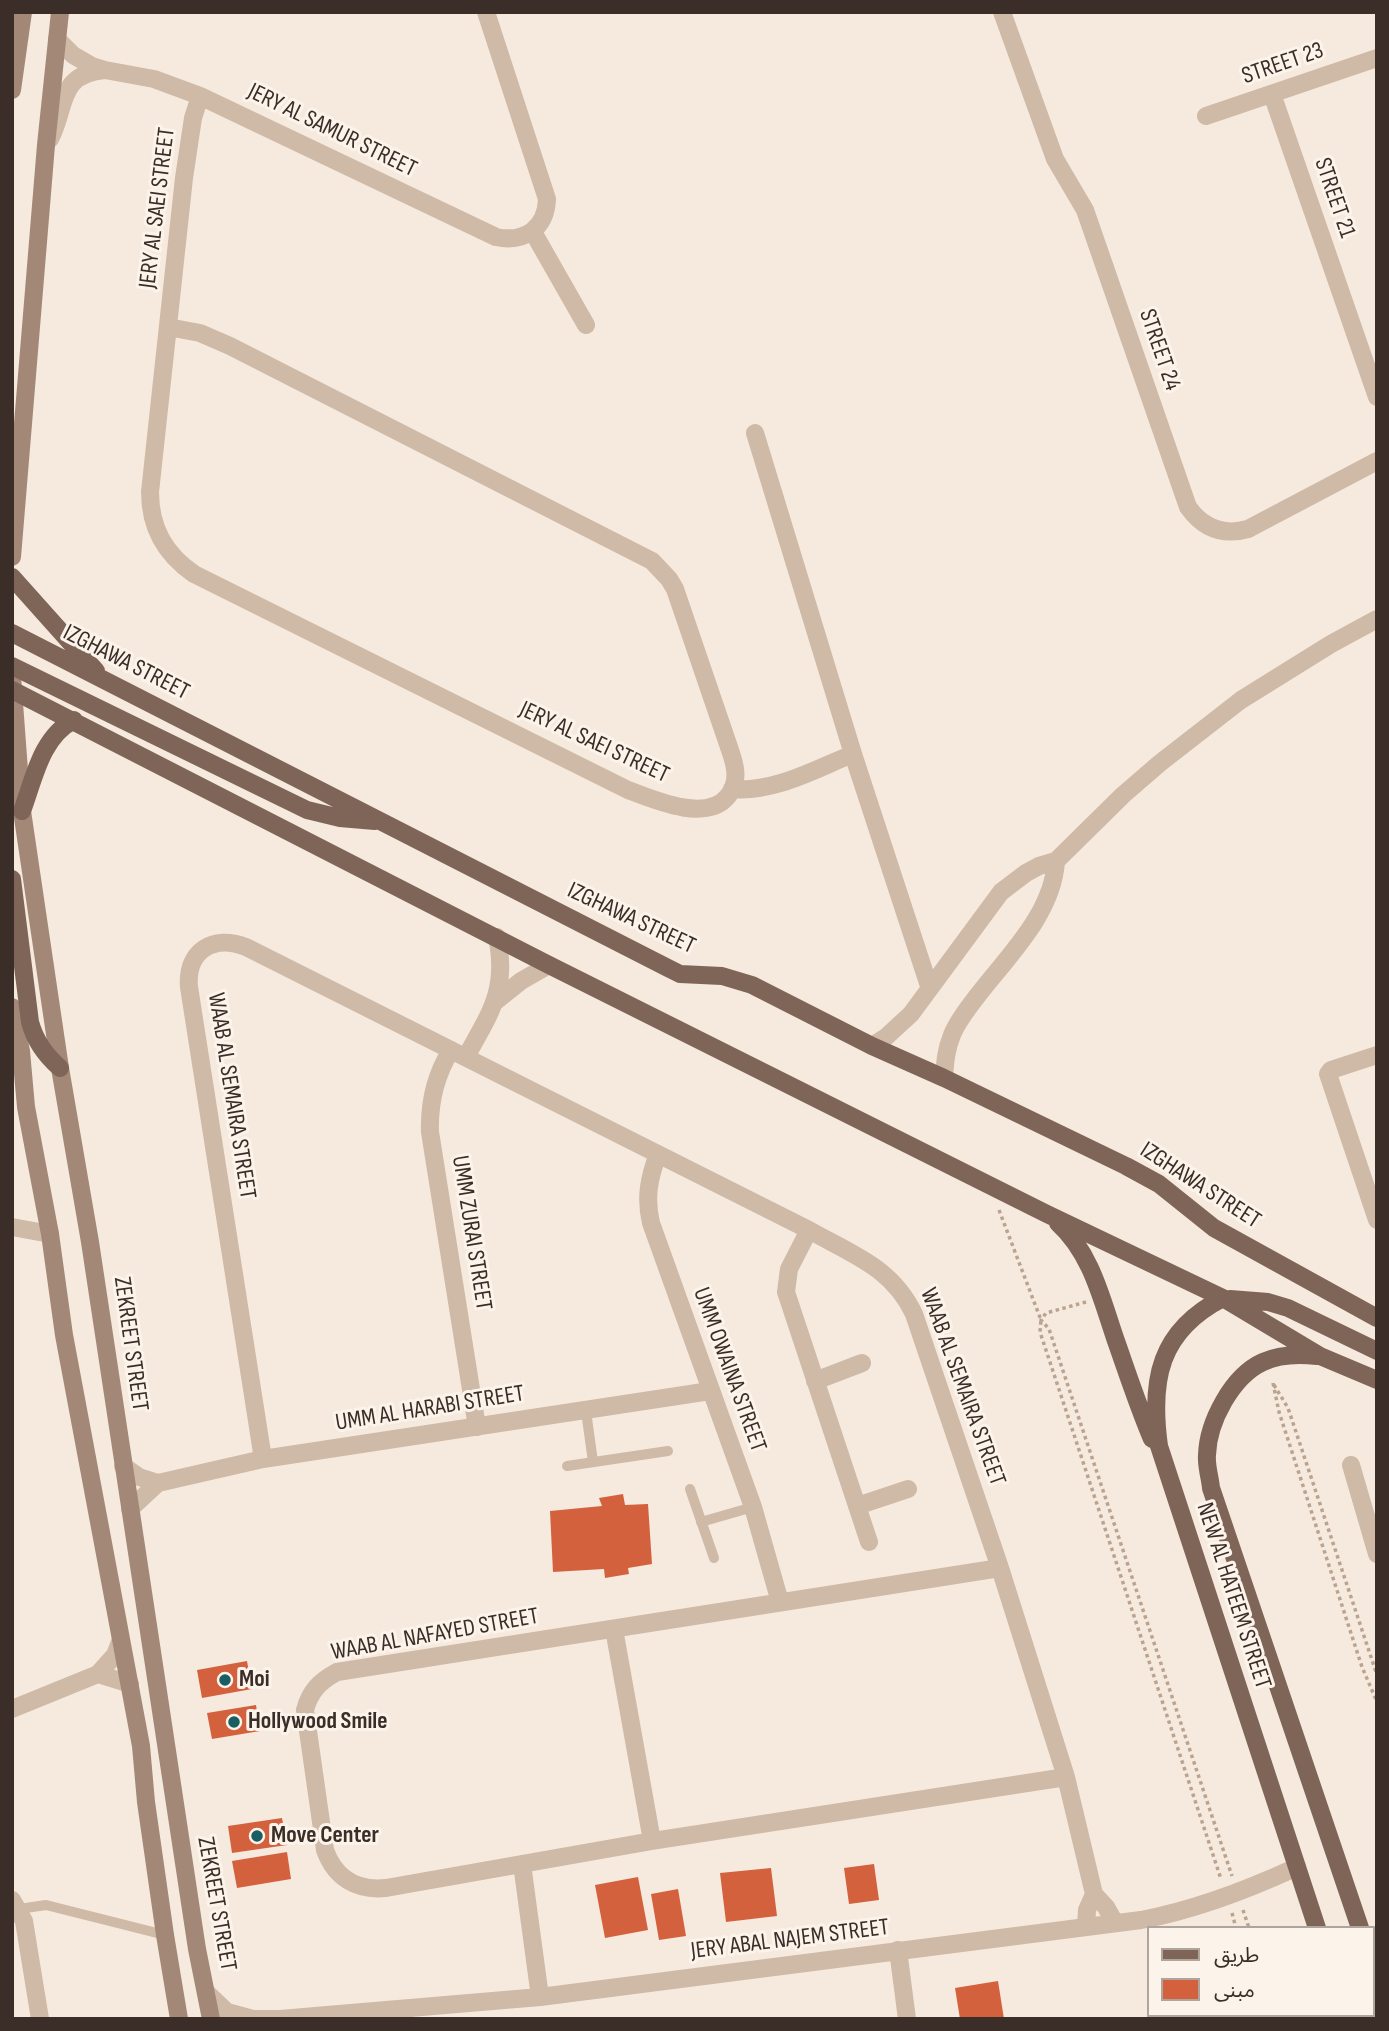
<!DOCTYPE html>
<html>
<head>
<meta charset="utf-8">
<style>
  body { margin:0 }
  #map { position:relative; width:1389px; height:2031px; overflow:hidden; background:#f5eadd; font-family:"Sofia Sans Condensed","Noto Sans Arabic",sans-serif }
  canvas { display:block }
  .frame { position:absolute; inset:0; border:14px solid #3b2e28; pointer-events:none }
  .legend { position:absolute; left:1147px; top:1926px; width:228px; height:91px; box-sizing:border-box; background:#fcf4eb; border:2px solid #afa59d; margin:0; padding:9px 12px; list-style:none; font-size:21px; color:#3b2e28 }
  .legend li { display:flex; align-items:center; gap:14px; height:35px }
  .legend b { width:35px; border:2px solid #afa59d }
</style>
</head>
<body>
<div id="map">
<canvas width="1389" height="2031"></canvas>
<div class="frame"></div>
<ul class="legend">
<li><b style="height:9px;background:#7f6558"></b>طريق</li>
<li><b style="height:19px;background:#d4613d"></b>مبنى</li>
</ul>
</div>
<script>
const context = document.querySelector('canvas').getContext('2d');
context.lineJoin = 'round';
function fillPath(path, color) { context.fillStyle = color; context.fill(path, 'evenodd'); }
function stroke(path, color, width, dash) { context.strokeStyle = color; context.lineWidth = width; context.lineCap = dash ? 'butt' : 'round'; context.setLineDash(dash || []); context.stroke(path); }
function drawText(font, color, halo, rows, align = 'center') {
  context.font = font + ' "Sofia Sans Condensed",sans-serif'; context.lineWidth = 6; context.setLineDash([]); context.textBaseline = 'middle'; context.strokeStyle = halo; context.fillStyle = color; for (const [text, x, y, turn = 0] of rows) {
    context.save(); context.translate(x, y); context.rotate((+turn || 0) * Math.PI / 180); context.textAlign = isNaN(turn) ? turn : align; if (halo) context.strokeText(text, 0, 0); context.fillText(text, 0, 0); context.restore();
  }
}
fillPath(new Path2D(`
  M623,1494l2,11 23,-1 4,60 -24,4 1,6 -24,4 -1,-9 -51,3 -3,-61 52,-5 -3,-8z
  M247,1661l5,28 -50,9 -5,-28z
  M256,1705l4,26 -48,8 -5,-26z
  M282,1818l5,27 -55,8 -4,-27z
  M287,1852l4,27 -54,9 -5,-27z
  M874,1864l5,36 -30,4 -5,-36z
  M771,1868l6,48 -51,6 -6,-49z
  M638,1877l10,53 -43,8 -10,-53z
  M678,1889l8,47 -27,4 -8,-46z
  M998,1981l6,38h-44l-5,-31z`), '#d4613d');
stroke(new Path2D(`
  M999,1210l42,110 -1,12 181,547
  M1086,1302l-40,11 -5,7 8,9 183,547
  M1273,1383l6,29 83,255 15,35
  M1274,1385l14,23 89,267
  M1243,1910l6,18
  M1232,1913l4,15
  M1265,2015l1,4
  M1277,2015l1,4`), '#bba391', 3.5, [3.5, 3.5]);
stroke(new Path2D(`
  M586,1411l7,51
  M567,1466l101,-15
  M690,1489l24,69
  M701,1522l52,-15
  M19,1909l27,-4 119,30`), '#cfb9a7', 10);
stroke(new Path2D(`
  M1002,12l53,147 30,51 103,297c15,21 35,29 60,22l129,-68
  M57,39l16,16 19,11 13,4 49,9 46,17 296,141c29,6 50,-9 51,-38l-61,-187
  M1272,94l105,303
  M1206,116l171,-58
  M50,139c17,-32 7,-65 55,-69
  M533,232l53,93
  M168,327l32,6 30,13 422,215 17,18 6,10 56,164c5,15 8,29 -3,43 -21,27 -74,4 -100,-6l-434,-216c-29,-20 -44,-46 -44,-82l34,-314 9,-60 7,-22
  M755,433l98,321 76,232
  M732,789c42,4 83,-20 121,-35
  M496,1001l25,-20 28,-16
  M872,1046l14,-9 25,-23 90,-122 25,-19 13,-7 17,-5 67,-66 37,-32 81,-63 90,-56 46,-25
  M451,1050c-16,26 -22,52 -21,82l47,295
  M1377,1055l-46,15 -3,4 49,146
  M466,1057c24,-44 42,-67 31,-120
  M944,1078c1,-15 2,-29 8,-43 6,-15 17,-28 26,-40 31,-40 75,-82 78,-134
  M658,1154c-9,24 -13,44 -7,69l102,284 27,95
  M12,1227l38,7
  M809,1230l-20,39 -3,23 83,250
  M815,1381l47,-18
  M263,1459l-74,-472c-3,-36 24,-53 57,-40l563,283c42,24 83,37 105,84l86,254 66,209 28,117 12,13 9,16
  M1351,1465l26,89
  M123,1466l16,11 19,6
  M857,1506l51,-17
  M130,1509l28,-26 105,-24 447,-68
  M1000,1568l-663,104c-17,9 -27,19 -32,38l20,140c10,28 32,41 61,38l266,-47 414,-64
  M614,1629l38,212
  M98,1674l32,10
  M12,1709l86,-35 17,-19 5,-13
  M522,1864l18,133
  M12,1900l12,21 16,98
  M1086,1927l1,-17 7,-16
  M898,1950l9,69
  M207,1993l20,19 26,7
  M1188,2015l1,4
  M255,2019h25l260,-22 601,-77c54,-10 106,-30 156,-53`), '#cfb9a7', 18);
stroke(new Path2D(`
  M12,90l11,-78
  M12,557l34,-412 14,-133
  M12,676l10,135 38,257 30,174 107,707 14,70
  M12,1007l9,44 5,56 24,127 14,101 77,411 5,56 19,133 14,84`), '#a38878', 18);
stroke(new Path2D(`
  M12,577l84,94
  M12,633l654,334 14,7 42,2 30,9 120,61 72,32 182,88 33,18 55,44 163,90
  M12,666l295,144 33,8 35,3
  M12,690l537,275 498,249 176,84 97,58 57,24
  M22,811c12,-32 19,-74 52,-91
  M12,879l18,143c5,19 15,33 30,46
  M1058,1223c33,30 43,74 57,115 12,34 23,68 37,101
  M1223,1298c-64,33 -73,82 -64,148l158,482
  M1230,1299l38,3 20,6 89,43
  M1317,1356c-18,-2 -37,-2 -54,6 -31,14 -55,60 -56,93 -1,11 3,22 4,33l149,440
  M1373,1968l4,11
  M1346,2015l1,4`), '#7f6558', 18);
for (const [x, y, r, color] of [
  [225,1680,7,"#185e62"],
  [234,1722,7,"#185e62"],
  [257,1836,7,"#185e62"]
]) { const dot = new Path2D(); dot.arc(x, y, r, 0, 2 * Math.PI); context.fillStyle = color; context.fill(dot); stroke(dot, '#fcf4eb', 2.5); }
drawText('24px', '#3b2e28', '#fcf4eb', [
  ["STREET 23",1283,64,-19],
  ["JERY AL SAMUR STREET",332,131,26],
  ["STREET 21",1334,198,71],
  ["JERY AL SAEI STREET",158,208,-83],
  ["STREET 24",1159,350,71],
  ["IZGHAWA STREET",126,663,27],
  ["JERY AL SAEI STREET",594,743,25],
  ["IZGHAWA STREET",631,919,25],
  ["WAAB AL SEMAIRA STREET",231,1096,81],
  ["IZGHAWA STREET",1200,1186,33],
  ["UMM ZURAI STREET",471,1233,81],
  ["ZEKREET STREET",130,1344,82],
  ["UMM OWAINA STREET",729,1370,70],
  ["WAAB AL SEMAIRA STREET",962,1387,70],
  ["UMM AL HARABI STREET",430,1409,-9],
  ["NEW AL HATEEM STREET",1233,1596,72],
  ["WAAB AL NAFAYED STREET",435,1635,-10],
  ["ZEKREET STREET",216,1904,80],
  ["JERY ABAL NAJEM STREET",790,1940,-7]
]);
drawText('bold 24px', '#3b2e28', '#fcf4eb', [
  ["Moi",239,1680],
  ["Hollywood Smile",248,1722],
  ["Move Center",271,1836]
], 'left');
</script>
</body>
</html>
